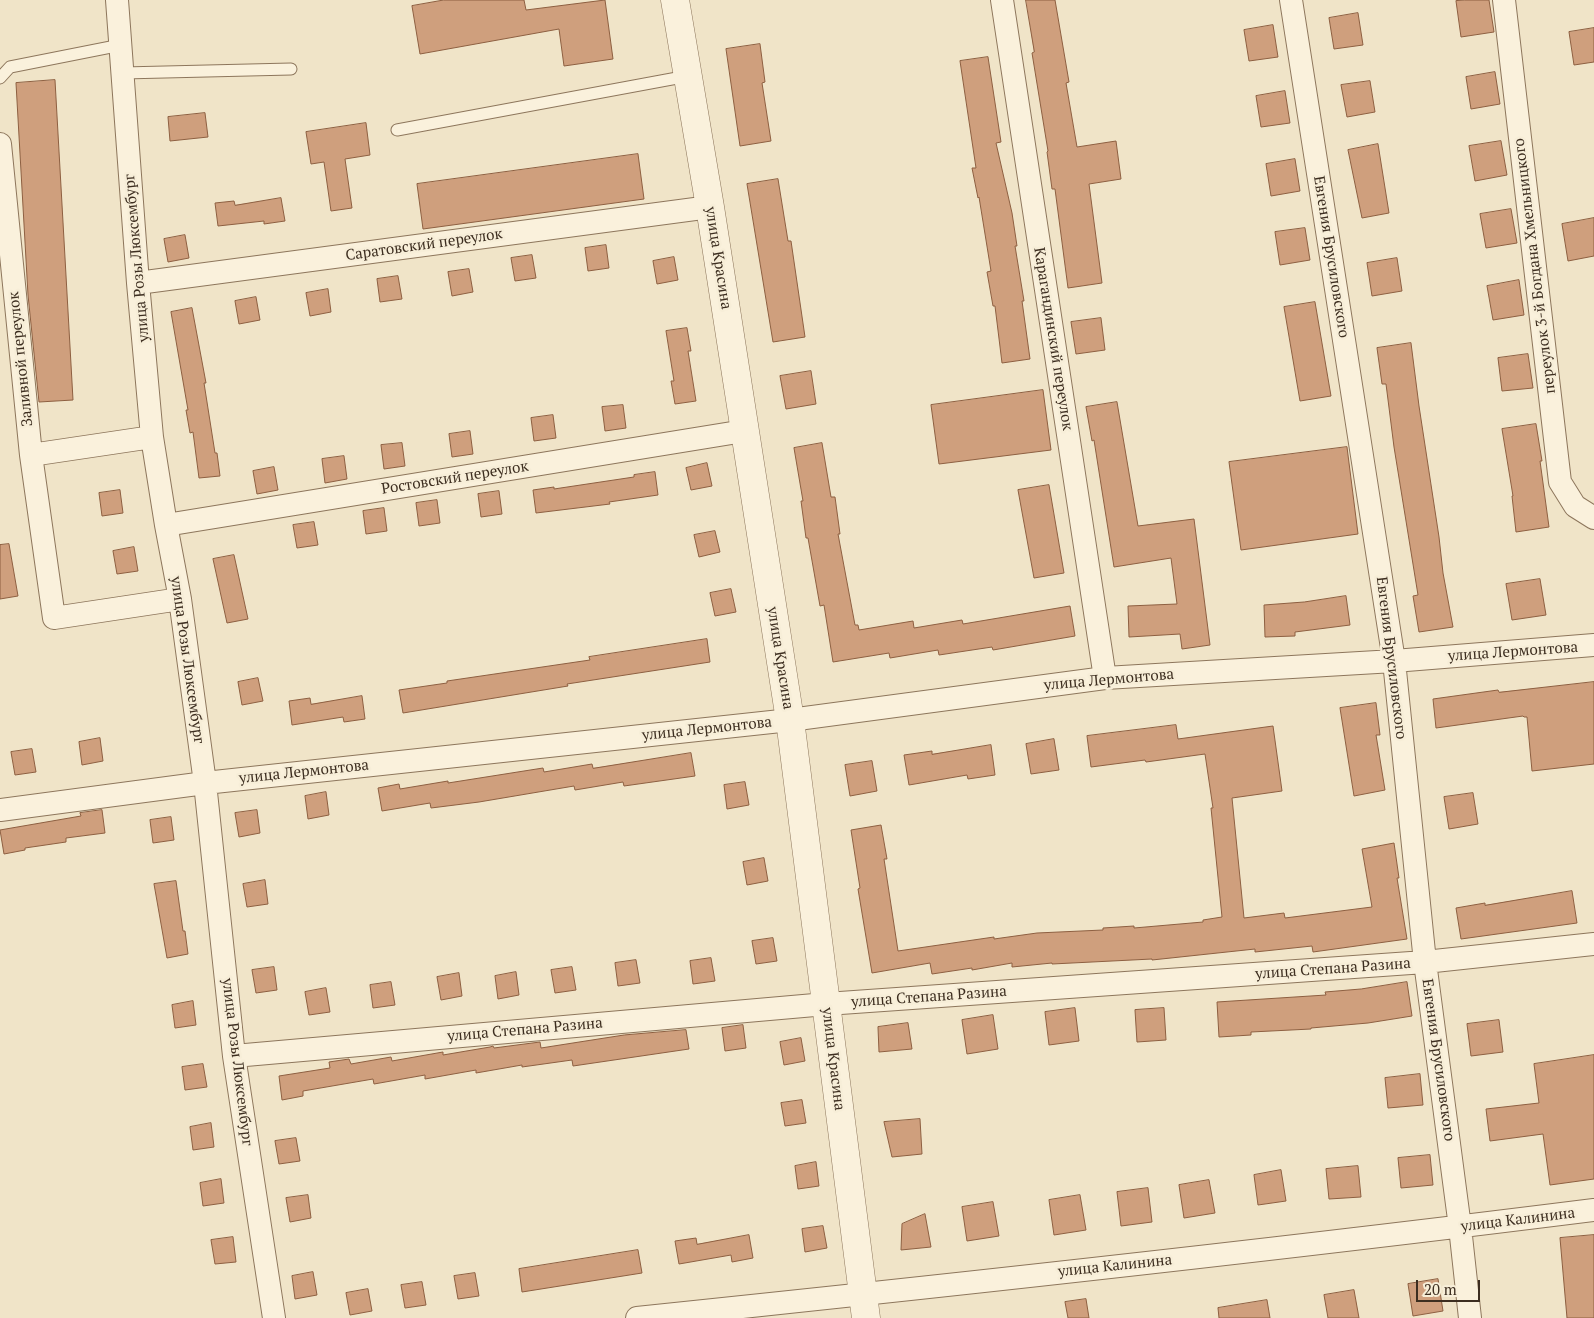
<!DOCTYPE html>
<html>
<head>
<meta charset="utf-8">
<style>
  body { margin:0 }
  #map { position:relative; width:1594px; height:1318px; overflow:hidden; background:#f0e4c8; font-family:"PT Serif",serif }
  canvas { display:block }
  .scale { position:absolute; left:1416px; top:1280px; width:64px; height:22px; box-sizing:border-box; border:2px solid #3d2e20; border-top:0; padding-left:6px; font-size:15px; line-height:18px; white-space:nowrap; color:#3d2e20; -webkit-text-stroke:4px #f7eed8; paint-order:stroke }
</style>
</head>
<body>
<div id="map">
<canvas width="1594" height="1318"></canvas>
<div class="scale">20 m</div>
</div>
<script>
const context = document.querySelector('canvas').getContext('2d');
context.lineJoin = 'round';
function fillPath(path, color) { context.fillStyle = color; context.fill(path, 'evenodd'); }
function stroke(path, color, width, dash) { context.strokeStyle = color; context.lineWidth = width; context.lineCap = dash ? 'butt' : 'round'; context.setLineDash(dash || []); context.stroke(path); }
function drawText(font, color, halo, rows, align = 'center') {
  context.font = font + ' "PT Serif",serif'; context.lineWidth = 5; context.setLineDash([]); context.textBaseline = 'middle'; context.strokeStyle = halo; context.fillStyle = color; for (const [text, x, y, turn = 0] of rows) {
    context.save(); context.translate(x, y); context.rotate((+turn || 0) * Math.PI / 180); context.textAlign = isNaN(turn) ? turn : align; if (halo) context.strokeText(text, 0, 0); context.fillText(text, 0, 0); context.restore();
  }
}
const building = new Path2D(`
  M444,0h80l2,10 79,-10 8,59 -49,7 -5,-37 -139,25 -8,-48z
  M1026,0h29l14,82 -3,1 11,64 39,-6 5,38 -32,5 13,99 -34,5 -13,-99h-3l-5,-37 1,-1 -16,-98 2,-1z
  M1465,0h24l5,32 -33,5 -5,-36z
  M1358,13l5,32 -29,4 -5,-31z
  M1273,25l5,32 -29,4 -5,-31z
  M1594,28v34l-20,3 -5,-33z
  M760,44l5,38 -3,1 9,58 -31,5 -14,-97z
  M988,57l13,85 -5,1 16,70 5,33h-2l9,55h-2l8,58 -28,4 -7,-57h-2l-6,-34 4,-1 -12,-74 -1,1 -6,-30h4l-16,-107z
  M1495,72l5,32 -29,5 -5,-32z
  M55,80l18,320 -34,2 -11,-107 -12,-212z
  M1370,81l5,31 -28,5 -6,-32z
  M1285,91l5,32 -29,4 -5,-31z
  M205,113l3,24 -38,4 -2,-24z
  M366,123l4,32 -25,4 7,49 -21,3 -7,-49 -13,2 -5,-32z
  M1501,141l6,34 -32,6 -6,-35z
  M1378,144l11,69 -27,5 -14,-68z
  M638,154l6,45 -221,30 -6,-45z
  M1295,159l5,32 -29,5 -5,-32z
  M778,179l10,62h3l14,96 -32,5 -26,-158z
  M281,198l4,23 -21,3v-3l-46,5 -3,-23 19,-2 1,4z
  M1511,209l6,34 -31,5 -6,-34z
  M1594,218v38l-26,5 -6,-37z
  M1305,228l5,32 -30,5 -5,-33z
  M185,235l4,23 -21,4 -4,-23z
  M606,245l3,23 -21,3 -3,-23z
  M532,255l4,23 -21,3 -4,-23z
  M674,257l4,23 -21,4 -4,-23z
  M1397,258l5,33 -30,5 -5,-33z
  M469,269l4,23 -21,4 -4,-24z
  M398,276l4,23 -22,3 -3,-23z
  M1519,280l5,35 -31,5 -6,-34z
  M328,289l3,23 -21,4 -4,-23z
  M256,297l4,23 -21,4 -4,-23z
  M1315,302l16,94 -31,5 -16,-94z
  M192,308l14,75h-2l11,70h2l3,23 -21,2 -6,-46 -3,1 -4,-23h2l-17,-98z
  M1101,318l4,32 -29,4 -5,-32z
  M687,328l4,23h-3l8,50 -21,3 -4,-23h3l-8,-50z
  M1411,343l8,63 20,131 4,36 10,54 -34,5 -6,-36 5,-1 -24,-148 -8,-63h-4l-5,-36z
  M1528,354l5,34 -31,3 -4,-33z
  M811,371l5,33 -30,5 -6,-33z
  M1043,390l8,60 -112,14 -8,-59z
  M1117,402l21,124 56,-7 16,126 -28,4 -2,-15 -51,3 -1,-31 49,-2 -6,-46 -57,9 -20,-127 -2,1 -6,-34z
  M623,405l3,23 -21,3 -3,-24z
  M553,415l3,23 -22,3 -3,-23z
  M1536,424l6,37h-2l9,66 -33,5 -4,-36h1l-11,-67z
  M470,431l3,23 -21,3 -3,-23z
  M402,443l3,23 -21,3 -3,-24z
  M822,443l9,54h4l5,37h-2l17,91h3l1,5 54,-9 1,7 48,-8 1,4 107,-18 5,30 -82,14 -1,-3 -53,8 -1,-5 -48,8 -1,-5 -56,9 -9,-57 -4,1 -12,-68h-2l-5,-37h2l-9,-53z
  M1347,447l11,87 -117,16 -12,-88z
  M344,456l3,23 -22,4 -3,-24z
  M707,463l5,23 -21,4 -5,-22z
  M274,467l4,23 -21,4 -4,-23z
  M655,472l3,23 -49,7 1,2 -74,9 -3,-23 21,-3v2l80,-12v-2z
  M1049,485l15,88 -30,5 -16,-88z
  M120,490l3,23 -21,3 -3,-23z
  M499,491l3,23 -21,3 -3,-23z
  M437,500l3,23 -21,3 -3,-23z
  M384,508l3,23 -21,3 -3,-23z
  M314,522l4,23 -21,3 -4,-23z
  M715,531l5,21 -21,5 -5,-22z
  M9,544l9,52 -18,3v-54z
  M134,547l4,24 -21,3 -4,-23z
  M234,555l14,64 -21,4 -14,-64z
  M1540,579l6,36 -34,5 -6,-36z
  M731,589l5,23 -21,4 -5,-23z
  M1346,596l4,29 -55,7v4l-30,1 -1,-32 40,-3z
  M707,639l3,23 -143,22 1,2 -165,27 -4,-23 48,-7v-2l143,-21 -1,-3z
  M258,678l5,23 -21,4 -4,-23z
  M1594,682v82l-62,7 -5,-54h-3l-1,-1 -87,12 -3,-29 65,-9 1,2z
  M362,696l3,23 -21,3 -1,-5 -51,8 -3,-24 21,-3 1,6z
  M1376,703l4,32h-4l9,55 -31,6 -14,-88z
  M1176,725l2,14 95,-13 9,65 -50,7 12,120 40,-5 1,5 87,-11 -10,-58 32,-6 5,35h-2l10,61 -94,13 -1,-6 -57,6v-3l-103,11v-1l-100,5v-1l-40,4v-4l-40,7v-2l-40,6 -2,-11 -58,10 -14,-84 2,-1 -9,-58 30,-5 6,34h-3l14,92 96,-14v2l43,-6 66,-3v-2l31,-2v2l69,-6v-2l19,-3 -11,-109h2l-8,-54 -59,8 -1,-2 -54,7 -4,-31z
  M100,738l3,23 -21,4 -3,-23z
  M1054,739l5,31 -28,4 -5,-30z
  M991,745l4,30 -27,4 -1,-4 -58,10 -5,-30 28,-4v3z
  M32,749l4,23 -21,3 -4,-23z
  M691,753l4,23 -71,10 -1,-4 -48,8 -1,-4 -95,16 -48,6 -1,-5 -48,8 -4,-23 21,-4 1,5 48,-8v2l95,-15 1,4 48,-8 1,4z
  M872,761l5,30 -27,5 -5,-31z
  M745,782l4,23 -22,4 -3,-24z
  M326,792l3,23 -21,4 -3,-23z
  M1473,793l5,31 -29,5 -5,-32z
  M102,810l3,23 -39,5v4l-41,6v2l-21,4 -4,-24 81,-14 -1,-3z
  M257,810l3,23 -21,4 -4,-24z
  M171,817l3,23 -21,3 -3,-23z
  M764,858l4,23 -21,4 -4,-23z
  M265,880l3,24 -21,3 -4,-23z
  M176,881l7,50h2l3,23 -21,4 -13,-74z
  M1572,891l5,32 -116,16 -5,-31 29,-5v2z
  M773,938l4,23 -21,3 -4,-23z
  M711,958l4,23 -22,3 -3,-23z
  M636,960l4,23 -22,3 -3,-23z
  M274,967l3,23 -21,3 -4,-23z
  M572,967l4,23 -21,3 -4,-23z
  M516,972l3,23 -21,4 -3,-23z
  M459,973l3,23 -21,4 -4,-23z
  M391,982l4,23 -22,3 -3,-23z
  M1407,982l5,34 -44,7 -57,5v1l-60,3v3l-32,2 -2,-35 109,-7 -1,-3 36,-3z
  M326,988l4,24 -21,3 -4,-23z
  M193,1001l3,24 -21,3 -3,-23z
  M1075,1008l4,33 -30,4 -4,-33z
  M1164,1008l2,32 -29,2 -2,-32z
  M993,1015l5,34 -31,5 -5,-34z
  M1499,1020l4,32 -32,4 -4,-32z
  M908,1023l4,26 -33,3 -1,-25z
  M743,1025l3,23 -21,3 -3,-23z
  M686,1030l3,19 -116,17 -1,-6 -50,7v-2l-46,8v-3l-51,9v-4l-51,9 -1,-5 -70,12v5l-21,4 -3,-24 51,-8 -1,-6 20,-3 2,5 40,-7 1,4 51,-9v3l47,-8 3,-1 1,2 46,-6 1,6 83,-13z
  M801,1038l4,23 -21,4 -4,-23z
  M1594,1055v124l-44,6 -7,-51 -53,7 -4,-32 53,-6 -5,-39z
  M203,1064l4,23 -22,3 -3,-23z
  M1420,1074l3,31 -35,3 -3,-30z
  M802,1100l4,23 -21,3 -4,-23z
  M920,1119l2,35 -30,3 -8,-35z
  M211,1123l3,24 -21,3 -3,-23z
  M296,1138l4,23 -21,3 -4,-23z
  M1430,1155l3,30 -32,3 -3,-30z
  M816,1162l3,24 -21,3 -3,-23z
  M1358,1166l3,31 -32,2 -3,-30z
  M1281,1170l5,31 -28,4 -4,-30z
  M221,1179l3,24 -21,3 -3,-23z
  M1209,1180l6,33 -31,5 -5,-33z
  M1148,1188l4,34 -31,4 -4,-34z
  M308,1195l3,23 -21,4 -4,-24z
  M1080,1195l6,35 -32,5 -5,-35z
  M993,1202l6,34 -32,5 -5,-34z
  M925,1214l6,33 -30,3 1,-26z
  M823,1226l4,22 -22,4 -3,-23z
  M749,1235l4,23 -21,4 -1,-7 -52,9 -4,-23 21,-3 1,6z
  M1594,1235v83h-27l-7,-80z
  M233,1237l3,25 -21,2 -4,-24z
  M638,1250l4,23 -120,19 -3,-23z
  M313,1272l4,23 -22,4 -3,-23z
  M475,1273l4,23 -21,3 -4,-23z
  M1438,1279l5,32 -30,5 -5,-32z
  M422,1282l4,23 -21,3 -4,-23z
  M368,1289l4,22 -22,4 -4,-22z
  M1354,1290l5,28h-31l-4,-23z
  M1086,1299l3,19h-21l-3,-16z
  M1267,1300l3,18h-51l-1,-10z`);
fillPath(building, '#cf9f7d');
stroke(building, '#8d5f41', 1);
const service = new Path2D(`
  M123,73l168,-4
  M0,78l10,-11 111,-22
  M397,130l291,-54`);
const minor = new Path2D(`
  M117,0l21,283 14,154 14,88 14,74 25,184 29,273 40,262
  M1002,0l103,678
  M1291,0l103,661 31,301 35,265 10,91
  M1504,0l56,482 15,24 19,12
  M0,144l31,311 23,163 126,-19
  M138,283l572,-76
  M31,455l121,-18
  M166,525l578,-94
  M0,810l205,-27 585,-63 315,-42 289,-17 200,-16
  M234,1056l592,-52 599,-42 169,-18
  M637,1318c319,-33 638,-68 957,-108`);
const tertiary = new Path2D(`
  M675,0l35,207 80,513 76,598`);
stroke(service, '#8d765c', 13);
stroke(minor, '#8d765c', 24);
stroke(tertiary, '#8d765c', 29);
stroke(service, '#faf1dc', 11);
stroke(minor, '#faf1dc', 22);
stroke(tertiary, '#faf1dc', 28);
drawText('15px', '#3d2e20', '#f7eed8', [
  ["Саратовский переулок",424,245,-8],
  ["Евгения Брусиловского",1331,257,81],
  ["улица Розы Люксембург",137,258,-95],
  ["улица Красина",718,258,81],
  ["переулок 3-й Богдана Хмельницкого",1535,266,-97],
  ["Карагандинский переулок",1053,339,81],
  ["Заливной переулок",21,359,-96],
  ["Ростовский переулок",455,478,-9],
  ["улица Лермонтова",1513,652,-4],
  ["улица Красина",780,658,81],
  ["Евгения Брусиловского",1391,658,83],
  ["улица Розы Люксембург",187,660,82],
  ["улица Лермонтова",1109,680,-5],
  ["улица Лермонтова",707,729,-6],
  ["улица Лермонтова",304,772,-6],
  ["улица Степана Разина",1333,969,-4],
  ["улица Степана Разина",929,997,-4],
  ["улица Степана Разина",525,1030,-5],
  ["улица Красина",833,1059,83],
  ["Евгения Брусиловского",1438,1060,82],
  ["улица Розы Люксембург",237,1062,83],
  ["улица Калинина",1518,1220,-7],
  ["улица Калинина",1115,1266,-6]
]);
</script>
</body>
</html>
